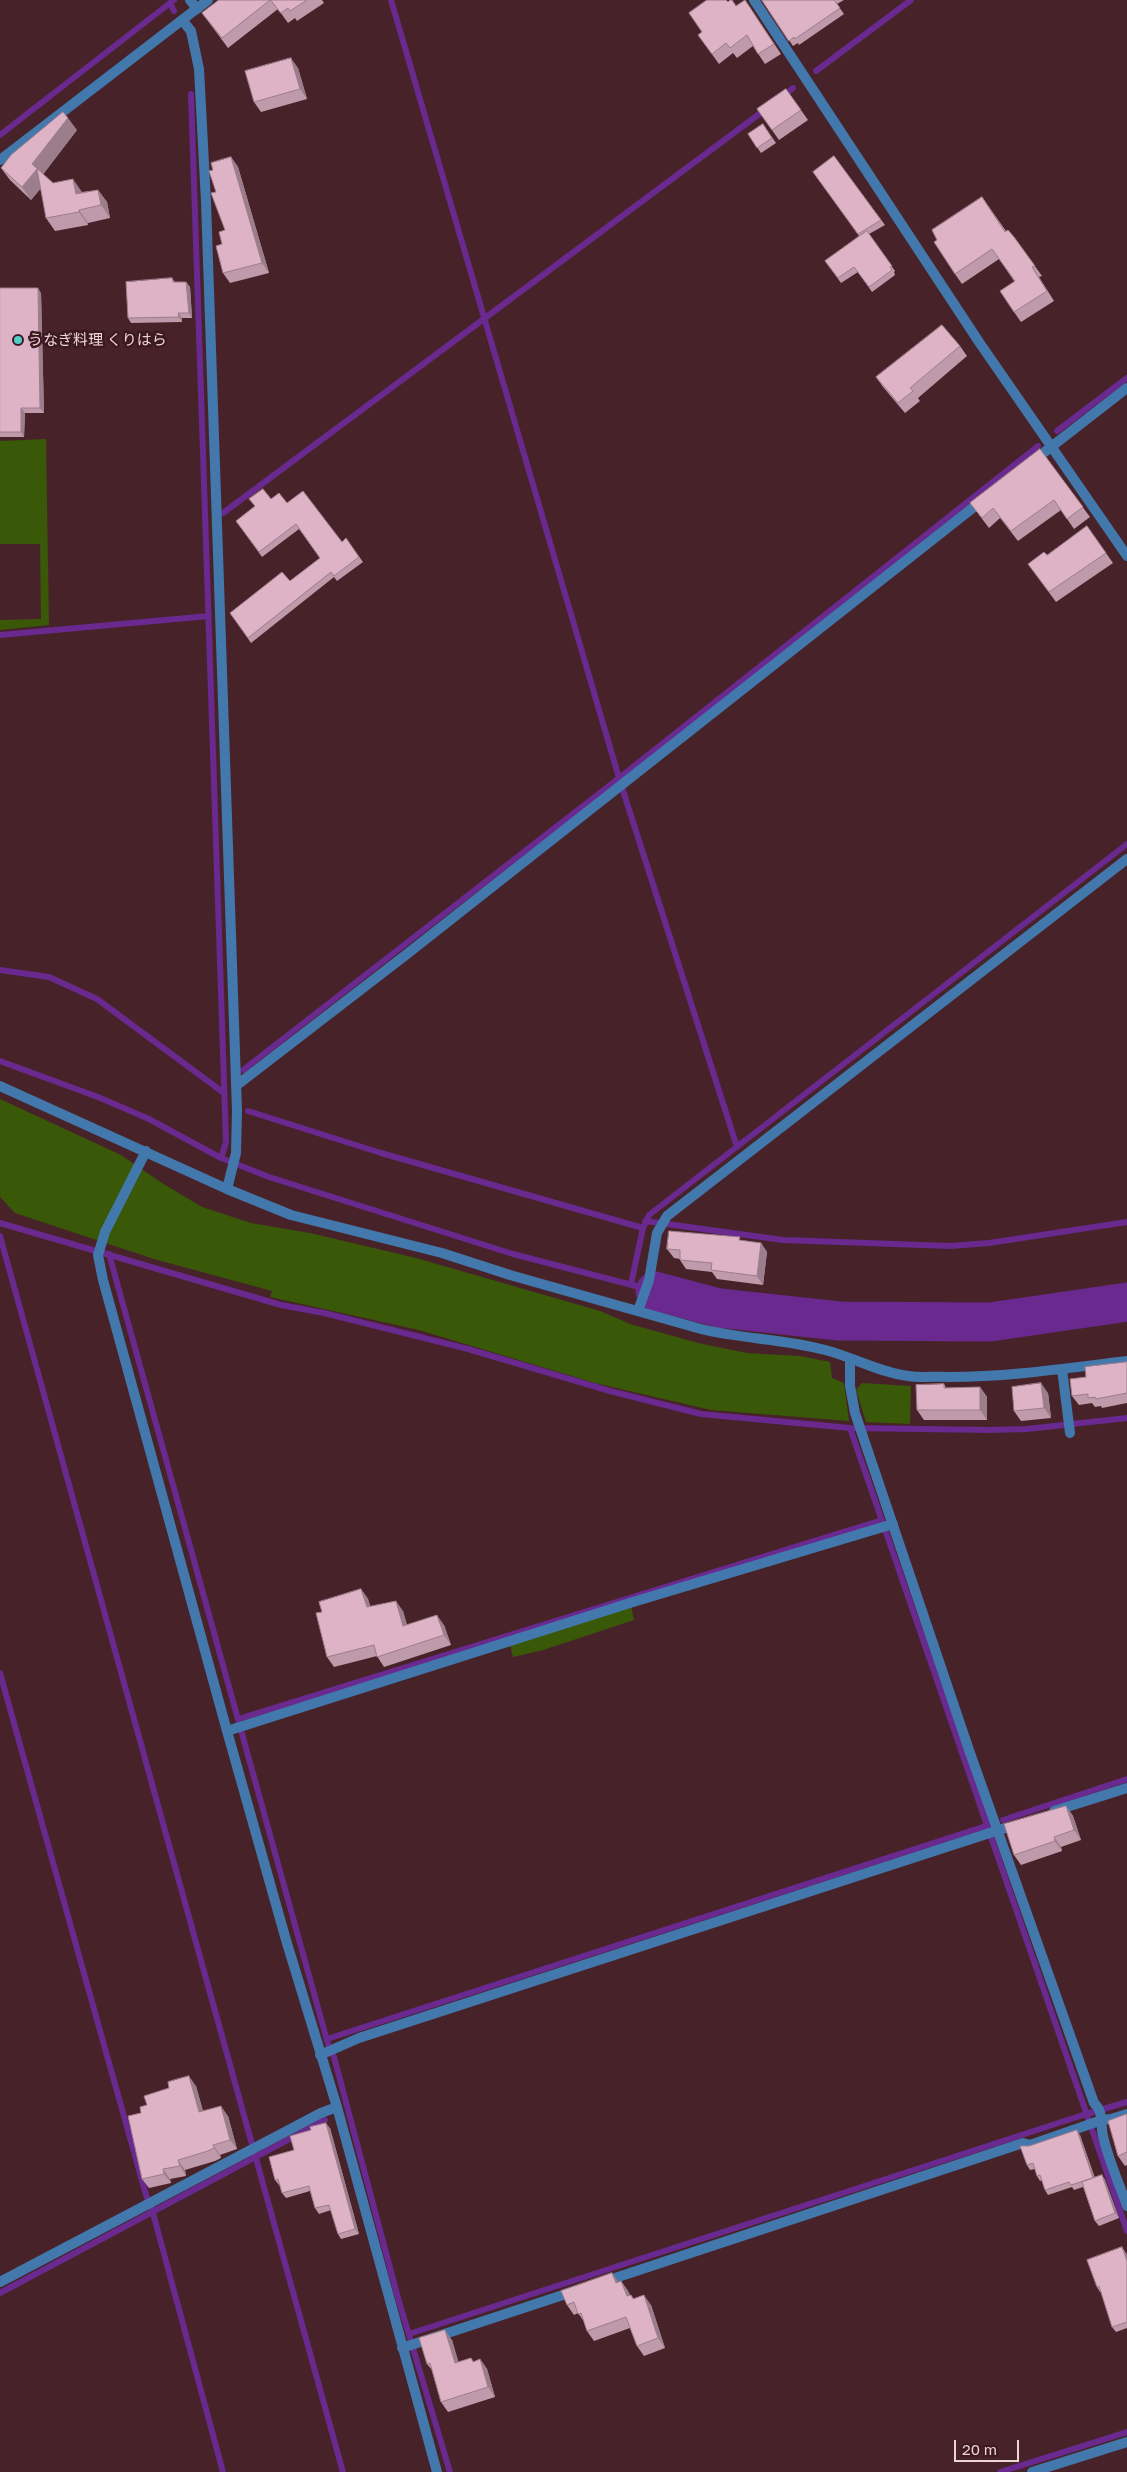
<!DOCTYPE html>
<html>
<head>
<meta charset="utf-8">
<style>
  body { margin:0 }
  #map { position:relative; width:1127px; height:2472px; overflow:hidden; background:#472329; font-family:"Golos Text",sans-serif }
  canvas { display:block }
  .scale { position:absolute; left:954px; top:2440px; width:65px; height:22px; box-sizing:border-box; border:2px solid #edd4d7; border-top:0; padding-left:6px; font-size:15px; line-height:18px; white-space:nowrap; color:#edd4d7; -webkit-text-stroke:4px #3c1920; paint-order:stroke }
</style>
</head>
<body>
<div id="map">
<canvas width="1127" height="2472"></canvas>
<div class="scale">20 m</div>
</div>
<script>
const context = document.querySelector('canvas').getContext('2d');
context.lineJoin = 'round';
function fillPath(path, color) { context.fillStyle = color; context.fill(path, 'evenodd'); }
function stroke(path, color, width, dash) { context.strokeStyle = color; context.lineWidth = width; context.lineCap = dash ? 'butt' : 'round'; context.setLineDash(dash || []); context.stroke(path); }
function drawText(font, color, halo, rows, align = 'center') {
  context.font = font + ' "Golos Text","Noto Sans JP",sans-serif'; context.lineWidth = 5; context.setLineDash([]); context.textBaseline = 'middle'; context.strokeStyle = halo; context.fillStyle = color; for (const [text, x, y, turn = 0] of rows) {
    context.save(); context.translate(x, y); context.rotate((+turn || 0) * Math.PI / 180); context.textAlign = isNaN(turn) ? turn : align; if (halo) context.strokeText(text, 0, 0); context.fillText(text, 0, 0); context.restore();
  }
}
fillPath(new Path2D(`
  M46,439l3,186 -49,5v-10l41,-1 -1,-75h-40v-103z
  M0,1099l121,56 41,28 40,24 49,16 59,10 106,25 184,53 30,13 68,19 49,10 53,3 30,6 2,16 12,5 5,38 -138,-11 -116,-27 -176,-53 -149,-33 2,-6 -118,-32 -139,-46 -15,-16z
  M862,1383l49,3 -1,38 -44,-2 -10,-32z
  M631,1606l3,14 -91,30 -30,7 -3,-12z`), '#395808');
stroke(new Path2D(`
  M391,0l228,778 118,369
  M170,3l4,8
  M816,71l95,-71
  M191,94l35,1048 -5,16
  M782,97l11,-9
  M0,135l174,-135
  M1057,431l70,-53
  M223,513l543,-404
  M0,635l209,-19
  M0,970l49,7 48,22 127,94
  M0,1061l98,36 51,22 72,39 48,19 244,77 142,37
  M243,1070l376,-292 419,-332
  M248,1111l133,42 262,75
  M645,1221l138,19 167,6 39,-3 138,-21
  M0,1223l281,82 43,8 144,36 142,42 91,23 149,14 140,2 37,-1 100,-11
  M0,1236l343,1236
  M109,1254l219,790 6,13 64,241 52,174
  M631,1284l12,-56 6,-13 478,-371
  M850,1428l277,803
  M0,1673l146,522 7,18 70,259
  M238,1719l644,-199
  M1003,1820l124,-41
  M327,2039l659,-213
  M0,2293l325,-173
  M409,2334l674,-219 44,-13
  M1000,2472l127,-40`), '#69298f', 6);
stroke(new Path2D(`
  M655,1291l64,17 120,13 151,1 137,-20`), '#69298f', 39);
stroke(new Path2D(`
  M190,0l7,9
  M754,0l225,342 148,214
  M182,20l9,11 8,38 7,133 31,909 -1,42 -9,36
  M1033,461l94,-73
  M237,1085l170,-131 577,-455
  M0,1086l227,103 64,26 151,38 68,22 191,54c41,10 83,10 124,21 28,7 53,22 83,26 13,2 28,0 41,1 60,0 119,-9 178,-16
  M146,1151l-41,81 -7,23 5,25 124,451 59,209 51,167 100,365
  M638,1311l11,-31 8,-47 10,-17 460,-357
  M850,1359v27l5,27 114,337 125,353c10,9 6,21 9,33 5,23 16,47 24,70
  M1062,1369l8,64
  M227,1731l406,-129 260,-78
  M1054,1811l73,-23
  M320,2055l39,-17 646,-210
  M0,2282l321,-169 16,-6
  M603,2282l420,-139 7,2 72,-25 9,-1 16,-5
  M402,2348l173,-57
  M1032,2472l95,-30`), '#4378ad', 10);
stroke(new Path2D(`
  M0,160l208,-160`), '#4378ad', 10);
fillPath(new Path2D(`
  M219,0h103l2,3 -27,18 -2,-3 -7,5 -10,-14 -50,39 -26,-35z
  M745,0l36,54 -16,10 -12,-18 -16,12 -4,-5 -14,11 -21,-29 4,-3 26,-30 8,4z
  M762,0h82l-7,4 7,10 -45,31 -1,-2 -5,3z
  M298,68l9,31 -46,13 -7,-10z
  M786,89l22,31 -29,20 -22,-31z
  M763,124l13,19 -15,10 -13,-19z
  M77,130l-34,44 10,9 29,9 16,-2 9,12 3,16 -22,5v2l-33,6 -9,-13 -5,-30 -10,12 -21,-20 -9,-12z
  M834,156l51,69 -16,9 26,37 -1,1 1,3 -23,17 -14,-20 -17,11 -16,-22 34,-25 -46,-64z
  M231,157l7,10 31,106 -39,10 -7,-10 2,-43 -9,-38 -3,-22z
  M982,197l24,34 8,6 28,39 -3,1 15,24 -33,21 -7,-10v-31l-15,-22 -37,25 -7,-10z
  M172,278l3,4h11l4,5 2,31h-10v4l-51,1 -3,-5z
  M0,288l41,5 3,120h-19l-1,24h-24z
  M960,346l7,10 -49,42 2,3 -15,12 -22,-26 -7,-10z
  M1040,449l50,68 -16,12 -13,-19 -43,31 -18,-23 -11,10 -19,-25z
  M271,499l16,4 55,39 4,-4 17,24 -26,19 -3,-4 -83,66 -21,-30 60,-32 30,-23 -21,-29 -37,28 -26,-36z
  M1087,526l26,37 -57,39 -28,-38 19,-9z
  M742,1241l19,2 6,9 -4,33 -46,-6 -5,-7 -26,-3 -6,-9v-1l-6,-1 -7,-9z
  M1127,1362v41l-25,5 -1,-2 -6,1 -3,-4 -13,2 -7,-9 14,-19z
  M944,1384l2,4 34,-1 7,10v23h-63l-7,-10z
  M1048,1393l3,25 -30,3 -7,-10z
  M361,1589l7,10 2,7 33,5 4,14h37l7,20 -67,22 -7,-11 -43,11 -7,-10 -5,-45z
  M1066,1806l7,10 8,24 -20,7 1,4 -41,14 -7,-10z
  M196,2086l7,25 25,5 9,33 -17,6 1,3 -6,3 -30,9 1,6 -16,3 1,4 -22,5 -7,-9 -1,-66 6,-8z
  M1127,2114v51l-2,1 -7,-10z
  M330,2128l29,106 -18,5 -3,-5 -7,-24 -12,4 -4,-6 -5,-17 -24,7 -4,-5 -2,-8h-1l-4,-5 19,-30z
  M1080,2135l15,43 7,-3 3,5 14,38 -20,8 -4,-5 -12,-34 -9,3 -2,-3 -24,8 -3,-5 -3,-10 -2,1 -3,-5 -2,-7 -5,1 -3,-5 2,-19z
  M1122,2247l5,8v73l-11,4 -4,-5 -11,-35h-1l-3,-5z
  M621,2281l7,10 2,4h1l3,4 17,6 14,43 -21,8 -7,-10 -7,-18 -36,13 -7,-10 -2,-8 -7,-10 -4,2 -7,-10z
  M452,2340l6,22 13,-4 3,4 6,-3 7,10 8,28 -47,15 -7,-10 -9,-32 -5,-6z`), '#bf9aaa');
fillPath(new Path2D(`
  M291,58l7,10 9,31 -7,-10z
  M68,118l9,12 -35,46 4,6 -15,18 -9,-13 10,-23z
  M231,157l7,10 31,106 -7,-10z
  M73,179l9,13 3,15 -9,-13z
  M98,190l9,12 3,16 -9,-13z
  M79,210l9,13v2l-9,-13z
  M186,282l4,5 2,31 -3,-5z
  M38,288l3,5 3,120 -4,-5z
  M178,313l4,5v4l-3,-5z
  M21,408l4,5 -1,24 -3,-5z
  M761,1243l6,9 -4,33 -6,-9z
  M1041,1383l7,10 3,25 -7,-10z
  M980,1387l7,10v23l-7,-10z
  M361,1589l7,10 6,18 -7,-10z
  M396,1601l7,10 7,25 -7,-10z
  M437,1615l7,10 7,20 -7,-10z
  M1066,1806l7,10 8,24 -7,-10z
  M1054,1837l7,10 1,4 -7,-10z
  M189,2076l7,10 10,36 -7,-10z
  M221,2106l7,10 9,33 -7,-9z
  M326,2123l4,5 29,106 -4,-5z
  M1077,2130l3,5 16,48 -3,-5z
  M213,2145l7,10 1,3 -7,-10z
  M178,2160l7,10 1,6 -6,-10z
  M163,2169l7,10 1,4 -7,-9z
  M1102,2175l3,5 14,38 -4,-5z
  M1122,2247l5,8v6z
  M612,2273l7,10h-3z
  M621,2281l7,10 6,15 -7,-10z
  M644,2295l7,10 14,43 -7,-10z
  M445,2330l7,10 10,33 -7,-10z
  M480,2359l7,10 8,28 -7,-10z`), '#9b7d8b');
const building = new Path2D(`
  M219,0h51l-48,38 -20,-25z
  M271,0h36l-17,11 -2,-3 -7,5z
  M707,0h19l2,2 2,-2h2l4,6 9,-6 29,44 -16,10 -11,-19 -17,13 -4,-5 -14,11 -14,-19 4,-3 -13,-19z
  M762,0h72l6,8 -45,31 -1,-2 -5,4z
  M291,58l9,31 -46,13 -9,-31z
  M786,89l15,21 -29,20 -15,-21z
  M63,112l5,6 -36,46 21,19 20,-4 3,15 22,-4 3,15 -22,5v2l-33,6 -9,-49 -15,18 -21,-19 10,-13z
  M763,124l9,14 -15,10 -9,-14z
  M834,156l47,64 -23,14 -45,-62z
  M231,157l31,106 -39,10 -7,-27 6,-2 -3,-12 6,-2 -14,-37 5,-1 -7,-21 4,-1 -2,-7z
  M982,197l23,35 3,-2 6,7 21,29 -3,1 15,24 -33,21 -14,-21 15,-10 -23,-32 -37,25 -21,-32 3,-2 -5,-10z
  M867,231l25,35 -2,1 2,3 -23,17 -15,-20 -16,11 -13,-17z
  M172,278l1,4h13l3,31h-11l1,4 -51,1 -2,-36z
  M0,288h38l2,120h-19v24h-21z
  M942,325l18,21 -50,42 3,3 -15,12 -22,-26z
  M1040,449l43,58 -16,12 -13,-19 -43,31 -18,-23 -11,10 -12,-15z
  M263,489l8,10 8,-6 8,10 16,-12 39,51 4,-4 13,19 -25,19 -3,-4 -83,66 -18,-25 52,-41 8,9 30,-23 -24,-34 -37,28 -23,-31 19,-15 -6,-7z
  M1087,526l19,27 -57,39 -21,-28 16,-12 3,3z
  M669,1231l71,6 -1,3 22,3 -4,33 -46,-6 1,-7 -32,-3v-10l-13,-1z
  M1127,1362v31l-31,6 -1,-2 -7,1v-4l-16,2 -2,-17 16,-2 -1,-10z
  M1041,1383l3,25 -30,3 -2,-24z
  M944,1384v4l36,-1v23h-63l-1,-25z
  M361,1589l6,18 29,-6 7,25 34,-11 7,20 -67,22 -3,-12 -47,12 -11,-44 6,-1 -3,-10z
  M1066,1806l8,24 -20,7 1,4 -41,14 -10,-31z
  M189,2076l10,36 22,-6 9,34 -17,5 1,3 -6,3 -30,9 2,6 -17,3 1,5 -22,5 -14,-63 13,-3 -1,-6 7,-2 -3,-9 25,-8 -1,-6z
  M1127,2114v38l-9,4 -10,-35z
  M326,2123l29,106 -17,5 -9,-29 -14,3 -6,-22 -27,7 -4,-14 -3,1 -6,-23 25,-7 -4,-14 21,-6 -1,-3z
  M1077,2130l16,48 -22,7 -2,-3 -24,8 -5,-15 -3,1 -4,-13 -6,2 -7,-19h9z
  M1102,2175l13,38 -20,8 -13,-39z
  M1122,2247l5,14v61l-15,5 -13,-41 -2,1 -10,-27z
  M612,2273l4,10 5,-2 6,15 4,-1 2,4 11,-4 14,43 -21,8 -11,-29 -39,14 -6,-18 -3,1 -4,-12 -7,3 -6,-14z
  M445,2330l10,33 16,-5 2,4 7,-3 8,28 -47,15 -11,-39 -3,1 -8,-26z`);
fillPath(building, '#deb3c6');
stroke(building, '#9b7d8b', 1);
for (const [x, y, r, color] of [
  [18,340,5,"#54cdc7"]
]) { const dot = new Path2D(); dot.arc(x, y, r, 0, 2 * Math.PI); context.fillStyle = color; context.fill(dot); stroke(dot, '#3c1920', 2); }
drawText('15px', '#edd4d7', '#3c1920', [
  ["うなぎ料理 くりはら",28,340]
], 'left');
</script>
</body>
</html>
